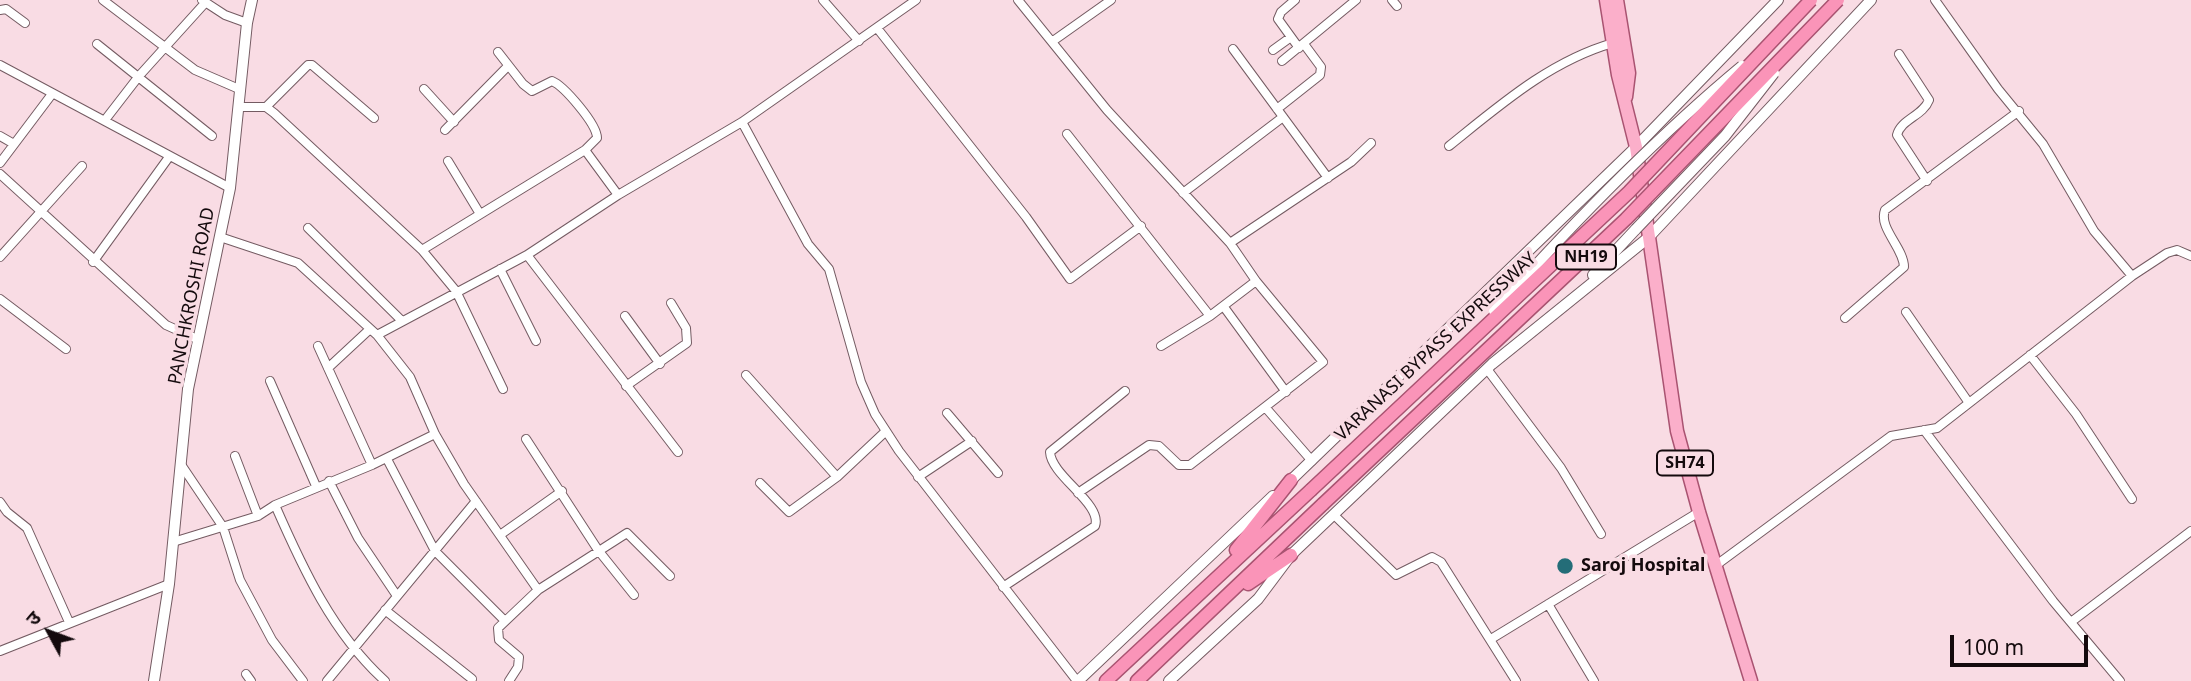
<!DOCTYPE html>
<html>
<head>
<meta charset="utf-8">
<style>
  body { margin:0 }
  #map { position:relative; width:2191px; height:681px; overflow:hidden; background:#f9dce4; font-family:"Noto Sans","Noto Sans Devanagari",sans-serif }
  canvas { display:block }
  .north { position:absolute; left:14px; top:597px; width:70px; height:70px; -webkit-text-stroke:5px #f9dce4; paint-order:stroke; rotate:311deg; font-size:19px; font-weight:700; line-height:28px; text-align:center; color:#140a0d }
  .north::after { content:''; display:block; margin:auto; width:24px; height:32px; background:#140a0d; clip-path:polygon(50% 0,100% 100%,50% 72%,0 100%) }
  .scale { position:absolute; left:1950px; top:635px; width:138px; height:32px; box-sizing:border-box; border:4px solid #140a0d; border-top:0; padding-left:9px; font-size:21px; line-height:24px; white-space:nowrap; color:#140a0d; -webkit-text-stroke:5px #f9dce4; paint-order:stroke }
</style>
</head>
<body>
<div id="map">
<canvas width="2191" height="681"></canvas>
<div class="north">उ</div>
<div class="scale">100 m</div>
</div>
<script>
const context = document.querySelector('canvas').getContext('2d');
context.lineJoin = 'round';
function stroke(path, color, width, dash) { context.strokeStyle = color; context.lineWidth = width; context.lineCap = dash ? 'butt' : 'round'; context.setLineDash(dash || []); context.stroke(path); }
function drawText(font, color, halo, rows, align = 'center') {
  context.font = font + ' "Noto Sans",sans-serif'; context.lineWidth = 7; context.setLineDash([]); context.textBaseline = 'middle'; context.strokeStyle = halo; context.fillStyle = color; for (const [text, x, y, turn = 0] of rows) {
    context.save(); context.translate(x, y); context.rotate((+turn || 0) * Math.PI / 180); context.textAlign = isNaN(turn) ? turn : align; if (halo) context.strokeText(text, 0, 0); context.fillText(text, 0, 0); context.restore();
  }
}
const minor = new Path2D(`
  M103,0l92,70 44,19
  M202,0l23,15 22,8
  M823,0l36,41
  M1018,0l89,110 123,133
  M1295,0l-14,12 -3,7 21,29
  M1392,0l5,6
  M1935,0l63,89 45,55 51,87 38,45
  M0,10l6,-1 19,14
  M877,28l149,189 44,62 71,-53
  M1053,41l58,-41
  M97,44l115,92
  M1233,49l95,129
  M1273,50l18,-13
  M1899,54l30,46c-6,16 -28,19 -32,35l30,46
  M1282,61l74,-61
  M0,65l230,123
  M424,89l30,33
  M238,107h28l8,6 148,137 34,41 47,98
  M266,107l42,-42h4l62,53
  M1277,109l43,-34 1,-8 -17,-23
  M105,120l34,-44 66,-73
  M742,122l66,122 21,25 32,113 14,32 24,37 178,230
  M445,130l63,-64
  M1067,134l143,182
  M0,136l14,8
  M1449,146c51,-41 101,-85 164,-103
  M585,150l33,45 124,-73 174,-122
  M448,161l32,53
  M0,163l52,-69
  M0,174l166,151 31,14
  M1183,193l100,-76
  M308,228l94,93
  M220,237l78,26 79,72 150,-80 151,197
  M422,250l163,-100 12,-12c0,-14 -33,-52 -45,-57l-20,10 -9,-7 -25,-32
  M527,255l91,-60
  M0,257l82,-91
  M93,262l76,-105
  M500,269l36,72
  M1256,281l-26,-38 121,-81 20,-19
  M0,299l66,50
  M1224,307l62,85
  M1906,312l63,91
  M625,316l35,48
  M1845,318l59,-51c0,-19 -26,-39 -19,-57l134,-99
  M377,335l33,42 25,57 29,50 74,106 -40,38 1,12 20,17 -1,10 -9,14
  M318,346l54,119
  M1161,346l49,-30 46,-35 67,81 -58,45 47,54
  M2030,355l46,59 56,85
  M328,368l42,-39
  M1487,369l74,99 40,66
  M746,375l91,102
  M270,381l46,105
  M626,386l61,-43 -1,-15 -15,-25
  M947,413l51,60
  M1924,430l129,171 67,80
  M526,439l72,111 36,45
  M235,456l23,60 17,-11 97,-40 63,-31
  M387,459l48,92 70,70
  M182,466l41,61 17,53 32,60 31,41
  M918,477l54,-36
  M329,481l29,57 39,58
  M760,483l29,29 48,-35 49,-46
  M1078,493l71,-48 10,1 20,19h11l75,-58
  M0,502l7,10 20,16 42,94
  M275,505c28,64 58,129 110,176
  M1334,515l62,60 36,-18 9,5 75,119
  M500,535l62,-44
  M173,542l85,-26
  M1715,566l176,-130 46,-8 195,-152 35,-23 10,-3 14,6
  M1003,587l92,-61c8,-22 -44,-50 -45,-74l75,-61
  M538,590l89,-57 43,43
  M1548,604l46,77
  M385,610l87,69
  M2071,622l120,-91
  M1491,639l208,-127
  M0,651l169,-67
  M246,674l5,7
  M327,681l149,-180`);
const tertiary = new Path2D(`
  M1593,275l43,-46
  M1287,484l349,-337 142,-147
  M154,681l15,-97 19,-195 42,-201 17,-165 5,-23
  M1078,681l195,-185
  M1169,681l89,-82 33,-44 201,-191 156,-126 223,-238`);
const primary = new Path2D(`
  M1606,0l12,75 18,72 41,284 22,81 52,169
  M1617,0l12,73 -3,24`);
const trunk = new Path2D(`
  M1236,550l55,-70
  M1248,584l43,-29
  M1106,681l205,-191
  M1137,681l186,-177`);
stroke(minor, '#745b62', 10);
stroke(tertiary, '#745b62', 12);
stroke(primary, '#a95371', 15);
stroke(trunk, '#a95371', 15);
stroke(minor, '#fff', 8);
stroke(tertiary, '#fff', 10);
stroke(primary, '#fbafca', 12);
stroke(trunk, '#fa94b8', 12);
const tertiaryBridge = new Path2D(`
  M1636,229l89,-93 49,-63
  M1494,311c77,-86 159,-171 248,-245`);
const trunkBridge = new Path2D(`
  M1311,490l318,-298 182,-192
  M1323,504l303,-285 212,-219`);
stroke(tertiaryBridge, '#745b62', 12, []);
stroke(trunkBridge, '#a95371', 15, []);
stroke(tertiaryBridge, '#fff', 10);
stroke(trunkBridge, '#fa94b8', 12);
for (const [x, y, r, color] of [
  [1565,566,9,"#246d78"]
]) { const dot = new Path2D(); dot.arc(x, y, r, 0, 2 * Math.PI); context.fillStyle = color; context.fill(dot); stroke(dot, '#f9dce4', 2.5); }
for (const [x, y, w] of [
  [1586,257,60],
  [1685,463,56]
]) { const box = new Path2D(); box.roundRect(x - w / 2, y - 12.5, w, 25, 5); context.fillStyle = '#f9dce4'; context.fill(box); stroke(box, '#140a0d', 2); }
drawText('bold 16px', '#140a0d', null, [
  ["NH19",1586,257],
  ["SH74",1685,463]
]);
drawText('18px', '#140a0d', '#f9dce4', [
  ["PANCHKROSHI ROAD",192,296,-79],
  ["VARANASI BYPASS EXPRESSWAY",1436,347,-43]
]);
drawText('bold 18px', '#140a0d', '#f9dce4', [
  ["Saroj Hospital",1581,566]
], 'left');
</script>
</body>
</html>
